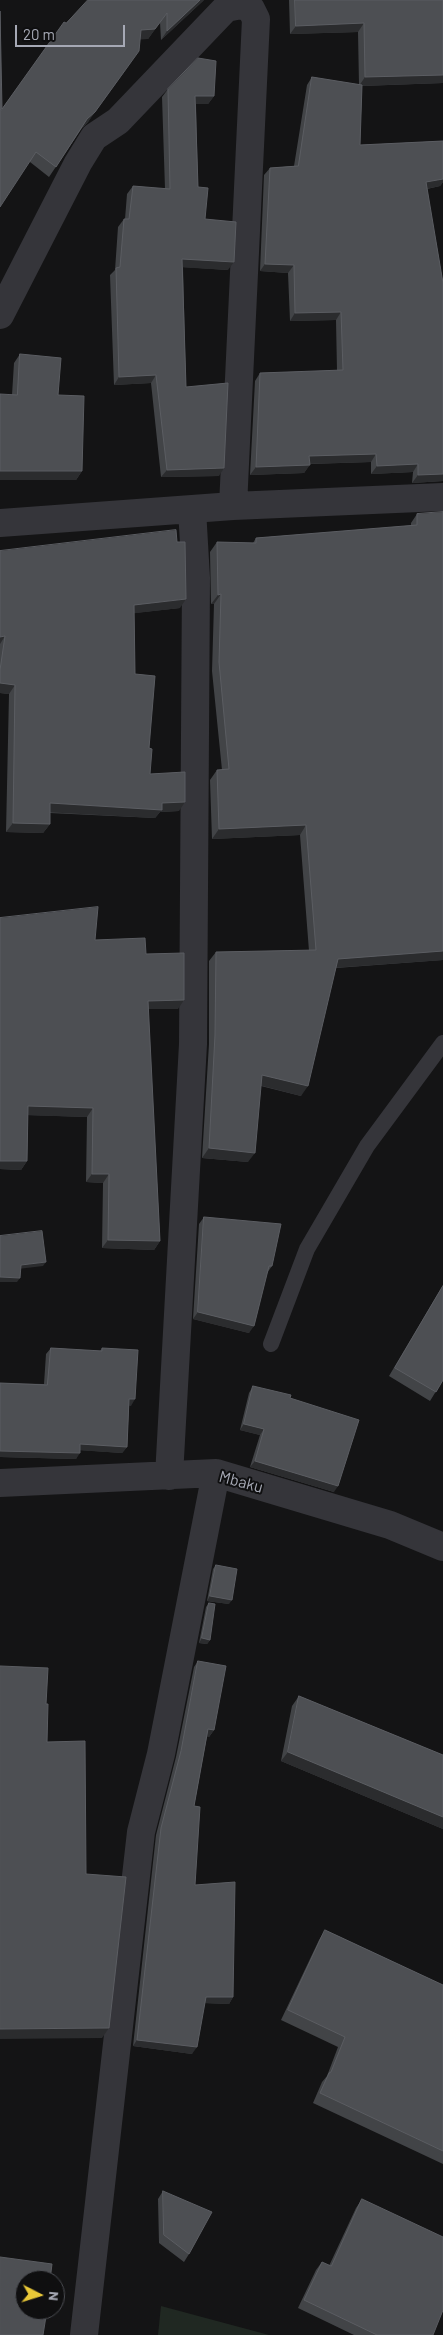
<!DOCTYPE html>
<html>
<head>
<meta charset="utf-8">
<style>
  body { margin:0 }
  #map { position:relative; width:443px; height:2335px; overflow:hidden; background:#141415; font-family:Barlow,sans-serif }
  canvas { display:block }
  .north { position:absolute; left:15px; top:2270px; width:50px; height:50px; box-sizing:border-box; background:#0f0f10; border:1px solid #4b4d52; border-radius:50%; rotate:95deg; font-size:14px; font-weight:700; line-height:20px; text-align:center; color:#a6a9b5 }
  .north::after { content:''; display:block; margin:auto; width:18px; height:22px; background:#e9c838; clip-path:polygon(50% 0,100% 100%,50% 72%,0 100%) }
  .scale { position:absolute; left:15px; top:25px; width:110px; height:22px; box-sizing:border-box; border:2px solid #a6a9b5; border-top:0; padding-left:6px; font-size:15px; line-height:18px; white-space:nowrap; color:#a6a9b5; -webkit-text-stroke:4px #0f0f10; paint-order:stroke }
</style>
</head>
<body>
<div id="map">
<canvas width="443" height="2335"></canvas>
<div class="north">N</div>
<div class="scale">20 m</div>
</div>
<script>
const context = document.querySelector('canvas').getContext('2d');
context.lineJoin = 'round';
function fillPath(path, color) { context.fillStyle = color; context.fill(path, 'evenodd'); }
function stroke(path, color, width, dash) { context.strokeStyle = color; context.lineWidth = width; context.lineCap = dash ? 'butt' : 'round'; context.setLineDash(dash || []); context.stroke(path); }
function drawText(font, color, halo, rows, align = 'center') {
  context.font = font + ' Barlow,sans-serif'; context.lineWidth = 4; context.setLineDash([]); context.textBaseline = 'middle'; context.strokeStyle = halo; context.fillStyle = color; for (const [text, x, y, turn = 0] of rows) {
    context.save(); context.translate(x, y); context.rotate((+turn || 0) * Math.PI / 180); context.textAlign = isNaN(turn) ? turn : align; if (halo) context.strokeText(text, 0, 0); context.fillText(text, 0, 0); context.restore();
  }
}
fillPath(new Path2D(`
  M161,2306l108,29h-111z`), '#202822');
stroke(new Path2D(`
  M271,1344l36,-95 60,-103 76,-103`), '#35353a', 16);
stroke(new Path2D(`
  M0,315l78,-152 16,-26 24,-16 108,-113 15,-3 10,4 5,10 -23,487
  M0,523l233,-17 210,-9
  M169,1476l24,-432 3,-466 -4,-69
  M0,1483l216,-10 174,52 53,22
  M84,2335l57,-503 20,-78 55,-281`), '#35353a', 28);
fillPath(new Path2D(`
  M204,0l-43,40 -1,-18 -12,17h-8l-52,83 -6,6 -33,49 -19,-15 -28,-53 64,-86z
  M289,0h154v83l-81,3 -2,59 83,-4v41l-3,4 -13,3 16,94v198l-31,2 1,-11 -42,2v-12l-61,2 -6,9 -54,2 5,-94 5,-8 77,-2 -1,-51 -46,1 -2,-48 -28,-2 4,-96 6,-7 24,-2 13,-81 5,-8 47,8 -1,-53 -68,2z
  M168,89l46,7 -6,8h-12l2,83 7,32 23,51 -45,-3 3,120 33,89 -58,1 -10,-94 -37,2 -4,-110 5,-5 3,-43 6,-8h1l2,-25 6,-8 32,3 -3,-92z
  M20,354l38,41 24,76 -6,9 -64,-85 2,-32z
  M417,514l26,446 -107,8 -35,128 -40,-10 -13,76 -46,-4 7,-114v-83l7,-9 93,-1 -9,-116 -88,4 -2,-59 7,-10h5l-10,-99 2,-67h-3l-1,-52 7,-10 36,1 3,-5 155,-12v-3z
  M0,551l180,57 -46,5 1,61 14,74 1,26 29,37 -19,1 -5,6 -105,-5v11l-7,9 -37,-1 3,-138 -9,-1z
  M95,940l51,14 32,55h-30l12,232 -6,9 -52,-2 1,-65 -17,-1 1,-65 -59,-2 -1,46 -6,9 -21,-1z
  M204,1217l68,49 -5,7 -18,60 -56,-14 6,-95z
  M443,1285v95l-13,21 -41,-25z
  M51,1348l49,3 2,-3 29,58 -2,-1 -2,42 -5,6 -42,-3 -4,9 -76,-2v-74l44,1 2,-30z
  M253,1386l37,12 44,94 -84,-25 10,-32 -20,-5 9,-37z
  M216,1565l13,39 -22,-3 6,-32z
  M209,1603l1,37 -3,4 -8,-1 7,-36z
  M198,1661l16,69 -5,7 -2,-1 -13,70 1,79 38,112 -4,7 -24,-1 -13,51 -59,-8 23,-211 20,-78 18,-90z
  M299,1696l144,59v74l-162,-68 11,-55z
  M325,1930l118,55v179l-130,-61 9,-21 5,-6 11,-29 -57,-27 38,-80z
  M163,2191l26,63 -5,8 -25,-19 -1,-44z
  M362,2199l71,136h-79l-56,-27 18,-38 6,-8 7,4 27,-58z`), '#424447');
fillPath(new Path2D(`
  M200,0h4l-43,40 6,-9z
  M167,13l-19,26 -14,1 7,-10z
  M364,23l-6,9 -68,2 6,-8z
  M133,60l-45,62 -7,7 6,-10z
  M443,75v8l-84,3 6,-9z
  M195,96h19l-6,8h-18z
  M443,179v3l-3,4 -19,4 5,-8z
  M182,259l52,3 -6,8 -51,-3z
  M265,264l29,1 -6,8 -28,-2z
  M341,312l-5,8 -46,1 5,-8z
  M156,375l-5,8 -37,2 5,-8z
  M376,454l-5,8 -68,2 6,-8z
  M418,464l-5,8 -42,2 6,-8z
  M310,465l-6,8 -54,2 6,-8z
  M224,468l-5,8 -58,1 6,-7z
  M0,471h82l-6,9h-76z
  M443,474v7l-31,2 6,-8z
  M221,594l-7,10h-3l7,-9z
  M186,599l-6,9 -52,6 6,-9z
  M5,636l-5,8v-7z
  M0,683l15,2 -6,9 -9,-1z
  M185,802l-6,9 -19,1 -5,6 -111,-6 6,-9h112z
  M13,823l37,1 -7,9 -37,-1z
  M306,825l-6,10 -88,4 7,-10z
  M443,951v9l-111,8 6,-9z
  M184,1000l-6,9h-36l6,-8z
  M262,1075l46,11 -7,10 -46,-12z
  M28,1106l65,2 -6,9 -65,-2z
  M209,1148l46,5 -7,9 -46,-4z
  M0,1161h27l-6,9 -21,-1z
  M92,1174h17l-6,9 -17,-1z
  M108,1240l52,1 -6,9 -52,-2z
  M46,1262l-3,4 -25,3 3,-4z
  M0,1277l20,1 -3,4h-17z
  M198,1312l56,14 -5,7 -56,-14z
  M129,1399h6l-4,7 -6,-1z
  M244,1424l20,5 -4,6 -20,-5z
  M80,1444l47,3 -5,6 -46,-3z
  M0,1451l80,2 -4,6 -76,-2z
  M255,1461l83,25 -4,6 -84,-25z
  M210,1596l22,4 -3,4 -22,-3z
  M202,1638l8,2 -3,4 -8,-1z
  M208,1729l6,1 -5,7 -5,-1z
  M288,1752l155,65v12l-162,-68z
  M206,1997h27l-4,7 -28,-1z
  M109,2028l-7,10 -102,1v-10z
  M137,2040l60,7 -5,7 -59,-8z`), '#2b2c2e');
const building = new Path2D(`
  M88,0h112l-33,31v-18l-12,16 -14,1 -2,21 -44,61 -8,7 -31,48 -20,-15 -36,55v-95l1,-2h-1v-99l2,98 62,-87 2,1z
  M295,0h148v75l-78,2 -1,-54 -68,3z
  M198,58l18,3 -2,35h-19l3,91 10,1 -3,31 31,3 -2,40 -52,-3 4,128 42,-4 -4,85 -57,2 -11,-95 -37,2 -3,-109 4,-1 4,-48h5l4,-33 37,3 -2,-100z
  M312,77l50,8 -2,60 83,-4v38l-17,3 17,101v191l-25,1v-11l-41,2 -1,-12 -67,2 1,9 -54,2 4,-94 83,-3 -2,-58 -46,1 -1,-48 -29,-1 5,-96 28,-2z
  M20,354l41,4 -3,37 26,1 -2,75h-82v-77l17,1z
  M443,512v439l-105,8 -30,127 -46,-11 -7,78 -46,-5 6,-113 1,-83 100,-2 -10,-125 -87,4 -2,-59 12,-1 -10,-107 2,-68 -3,1 -1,-53 39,1v-5l161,-13v-11z
  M176,530l1,12h8l1,57 -52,6 1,69 20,2 -6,72 3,1 -2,25 35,-2v30l-23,1v7l-112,-7v21l-37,-1 2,-138 -15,-2v-13l5,-34 -5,1v-86z
  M98,907l-3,33 50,-2 1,16 38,-1v47l-36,1 12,240 -52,-1 1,-66h-17l1,-66 -65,-2 -1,55h-27v-243z
  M204,1217l77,7 -9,42h-3l-15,60 -56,-14z
  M42,1231l4,31 -25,3 -1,13 -20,-1v-41z
  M443,1286v94l-7,12 -41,-24z
  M51,1348l51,3v-3l36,2 -3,49h-6l-2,48 -47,-3v9l-80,-2v-68l47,2z
  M253,1386l38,9 -1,3 69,22 -21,66 -83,-25 9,-32 -20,-5z
  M216,1565l21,4 -5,31 -22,-4z
  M209,1603l6,1 -5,36 -8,-2z
  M198,1661l28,5 -12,64 -6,-1 -14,77 6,1 -5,78 40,-3 -2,115h-27l-9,50 -60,-7 24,-212 20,-77z
  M0,1666l48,2 -2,36h2l-1,38 38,-1 1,133 40,3 -17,151 -109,1z
  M299,1696l144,59v62l-155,-65z
  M325,1930l118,55v166l-123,-58 9,-20 2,-1 14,-35 -57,-27z
  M163,2191l49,21 -23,42 -25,-19z
  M362,2199l81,38v73l-10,25h-56l-73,-35 18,-38 9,4z
  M0,2257l52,7 -2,16h-25v30h22l-4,25h-43z`);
fillPath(building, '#4d4f53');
stroke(building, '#5b5d62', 1);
drawText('16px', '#a6a9b5', '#0f0f10', [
  ["Mbaku",241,1482,15]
]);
</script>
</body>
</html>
